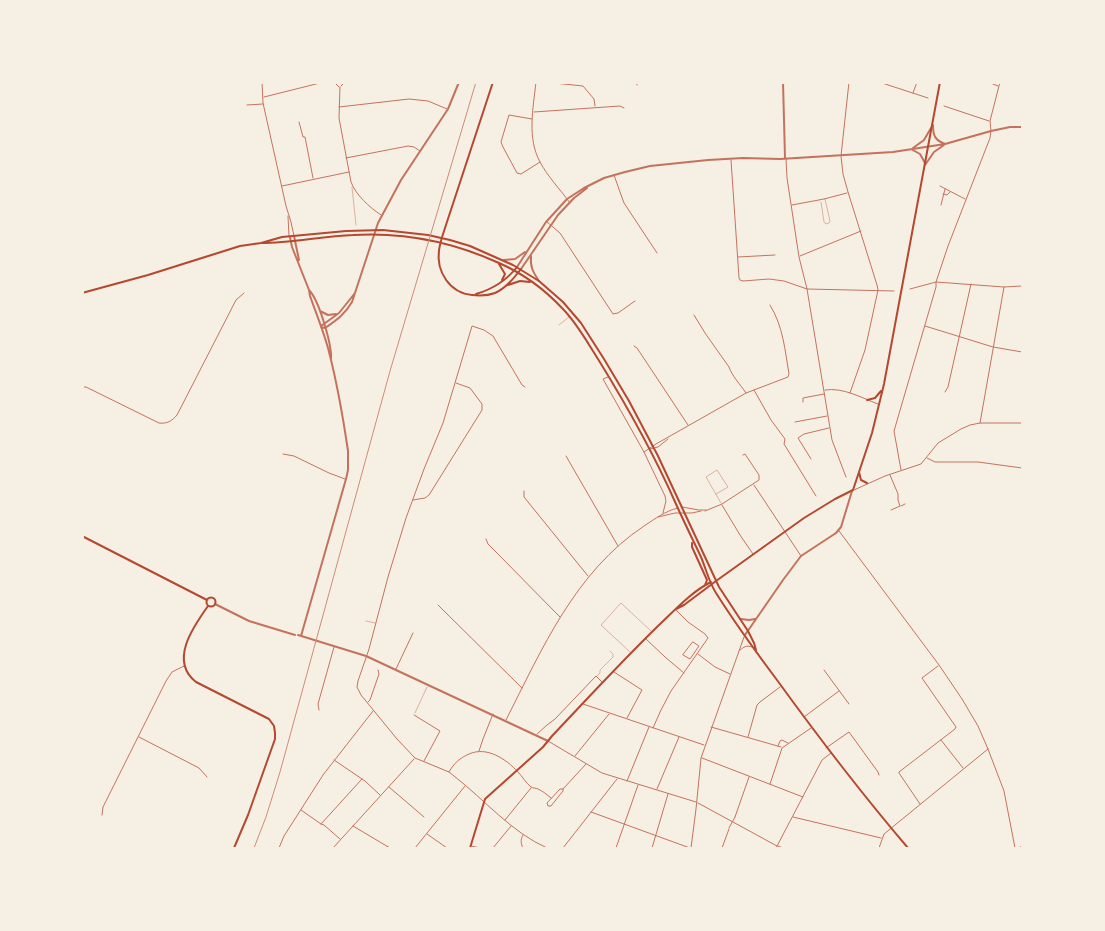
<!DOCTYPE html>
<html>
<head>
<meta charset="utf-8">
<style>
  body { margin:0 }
  #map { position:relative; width:1105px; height:931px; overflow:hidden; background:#f6efe4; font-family:"Exo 2",sans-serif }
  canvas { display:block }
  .frame { position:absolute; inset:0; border:84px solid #f6efe4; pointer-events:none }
</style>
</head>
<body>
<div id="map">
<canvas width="1105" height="931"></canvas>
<div class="frame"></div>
</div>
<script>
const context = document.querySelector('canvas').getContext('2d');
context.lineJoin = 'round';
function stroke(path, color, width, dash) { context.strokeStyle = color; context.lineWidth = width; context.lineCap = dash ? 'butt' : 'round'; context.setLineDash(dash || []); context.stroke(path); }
stroke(new Path2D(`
  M352,187l4,38
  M821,202l3,20 2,2 3,-1 1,-2 -5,-22
  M559,325l10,-8
  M716,494l12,-7 -11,-17 -11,7 15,26
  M366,621l9,2
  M630,652l-29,-27 20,-22 30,28
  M597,676l3,-3v-3l13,-13v-3l-3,-3
  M415,713l12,-26`), '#c5725c', 0.5);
stroke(new Path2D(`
  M693,642l6,4 -9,13 -7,-4z
  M698,803l79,43
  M729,828l6,-11`), '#c5725c', 1);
stroke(new Path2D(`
  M262,82l1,21 23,103 5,16 3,14
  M334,82l5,5
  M536,82c-3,27 -9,56 4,80 8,15 20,27 30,41
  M544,82l39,4 11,13 1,7
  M636,82l1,3
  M849,82l-8,74 2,18 5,18 29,93 1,5 -13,60 -15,43
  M879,82l49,16
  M988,82l10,4
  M341,86l4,-4
  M340,87l-1,31 12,64c5,13 18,25 30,33
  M913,93l4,-11
  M264,97l60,-15
  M247,105l16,-1
  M944,106l45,15
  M339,107l70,-8 19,2 19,8
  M534,112l86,-6 4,2
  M532,119l-23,-4 -8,27 2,5 14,26 4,1 19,-12
  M299,122l4,15h2l8,41
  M346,158l62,-12 6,1 6,4
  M786,159l1,19 12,79 8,32 25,151 14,37
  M731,160l8,118 1,2 3,1 26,-2 15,2 23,8 87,2
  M614,175l6,17 4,11 33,50
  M282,186l67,-14
  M940,186l25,13
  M943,194l4,1 3,-3
  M792,205l32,-6 23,-6
  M941,205l4,-16
  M288,216l1,20
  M547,222l13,11 53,81 5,-1 17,-12
  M800,256l61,-25
  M738,257l37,-2
  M910,289l26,-7 68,5 18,-1
  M694,315l11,18 24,34c3,9 11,17 17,26
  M925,326l68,21 29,5
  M634,346l3,2 51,77
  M608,377l-5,2 41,73 21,44 1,5 -3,12
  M82,387h4l73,36c8,1 13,-2 18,-8l59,-115 8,-7
  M525,387l-3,-2 -29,-49 -9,-6 -12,-4 -29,97 -19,46 -18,49 -18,59 -19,72 -11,32 -1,6 4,8 36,44 18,19 34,14 5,4c31,24 57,56 93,72
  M754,390l17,30 14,19 -1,5 32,52
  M825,390c18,-3 37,8 53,14
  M945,392l3,-5 23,-103
  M803,402v-4l21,-4
  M795,422l32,-6
  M980,423l24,-136
  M650,449l8,-2 10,-8
  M644,452l12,-8 90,-51 42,-16 1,-3c-4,-24 -6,-48 -19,-69
  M283,454l11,2 35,17 16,6
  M566,456l52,90
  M927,458l8,4h43l44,6
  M811,459l-13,-21 6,-4 25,-6
  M901,470l-7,-39 42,-144v-5l12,-36 42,-108 1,-7 -1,-10 10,-39
  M890,475l8,19v6l2,6 -9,4
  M754,485l47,71
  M854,490l31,-14 36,-12 17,-21 23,-14 9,-4 10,-2h42
  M524,491v6l64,79
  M413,500l12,-2 4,-3 53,-85v-6l-12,-16 -14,-5
  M722,505l18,30 13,19
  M901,506l4,-2
  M682,507l17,3h7
  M705,511l17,-7 37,-24v-5l-14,-21 -2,1
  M658,517l17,-4h17l9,-2
  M839,531l100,134 23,34 16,27 10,23 16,42 11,57
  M486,539l2,5 7,7 65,66
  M438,605l84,83
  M646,639l19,18 19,16
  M740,650c4,-3 6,-5 12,-3
  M698,654l17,13 15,7
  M396,669l17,-36
  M824,670l25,34
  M614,672l28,18 -15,28
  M368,702l2,-2 9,-26 -1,-4
  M583,704l121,41
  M319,710l-1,-6 16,-57
  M414,715l26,16 -16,30
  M804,717l35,-26
  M506,720c36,-71 69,-148 138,-194 11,-7 21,-15 34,-18
  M711,727l70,20
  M653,728l8,-18 10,-19 37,-53 -3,-4 -17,-12 -12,-12
  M537,734l10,-9 8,-6 41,-43 6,6
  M139,737l60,31 8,9
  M748,737l9,-32 3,-3 20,-15
  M941,740l22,28
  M548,741l54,32 94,29
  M778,746l2,-5 2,-1 6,3
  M826,748l23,-16 29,40 1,3
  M479,751l4,-12 10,-25
  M575,756l34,-42
  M702,758l101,39
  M334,760l31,21 15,14
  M449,772c5,-9 11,-14 20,-18 18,-8 37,5 49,18 4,4 8,11 13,15 1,1 5,1 7,2 5,2 9,6 13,9
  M627,781l22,-54
  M770,784l12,-36 29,-20
  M389,787l35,30
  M563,789v2l-12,15h-3l-1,-3 13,-14h3l23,-25
  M657,789l22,-52
  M920,804l-21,-31v-1l56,-43 1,-2 -34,-49 16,-12
  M301,810l20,14 3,1 16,14
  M591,812l99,36
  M102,815l1,-8 63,-126 6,-9 12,-6
  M735,817l14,-40
  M793,817l88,21
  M505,820l26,-32
  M321,824l41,-45
  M353,826l37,22
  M427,834l20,14
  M523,835c-3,5 -2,9 0,13
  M471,846l9,2
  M778,846l5,2
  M279,848l5,-12 39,-61 50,-64
  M333,848l81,-89
  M415,848l50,-62
  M493,848l18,-22
  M563,848l54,-69
  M616,848l22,-63
  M652,848l16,-54
  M691,848l5,-39 5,-51 43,-121
  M722,848l7,-19
  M776,848l46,-88 9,-7
  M879,848l5,-14 104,-85`), '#c5725c', 1);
stroke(new Path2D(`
  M783,82l2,76
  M933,125c0,11 2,15 12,19
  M913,148l11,-8 7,-12
  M911,149l9,5 5,9
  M925,165l9,-13 10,-7
  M294,236l5,24
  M290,237l2,10 17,43c10,10 23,55 22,69
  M531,256c-1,11 2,16 8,25
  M504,260l11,-1 10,-7
  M517,267l29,-45 21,-23 17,-11 20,-10 21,-6 25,-6 58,-6 35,-2 37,1 113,-7 52,-8 46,-13 19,-4h12
  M521,269l37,-54 16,-17 13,-10
  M320,311l8,4 8,-1
  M321,326l18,-13 16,-20
  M321,327l4,1c12,-8 20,-14 27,-26l26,-79 23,-43 47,-71 11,-27
  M215,604l34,17 46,14
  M741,619l8,1 6,-1
  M298,635l68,21 182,85
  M745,635l38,-55 18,-24 35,-23 5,-6 11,-36
  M301,636l45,-157 2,-9v-19c-5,-34 -11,-69 -20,-103 -5,-18 -12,-35 -18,-52l-1,-6`), '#c5725c', 2);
stroke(new Path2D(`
  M493,82l-49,149c-2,6 -4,13 -5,19 -3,22 11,43 33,45 9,1 15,1 23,-2 11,-5 19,-15 26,-24
  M261,243c31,0 61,-7 92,-8 51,-3 100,7 146,28 23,10 46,27 63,45 15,15 25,34 36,51 29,47 56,95 78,145 8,18 17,36 25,53 5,12 8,25 15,36 19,30 40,59 61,87 42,58 85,114 131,168
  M499,264l6,10 -3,6
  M508,285l12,-4 10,1
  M82,293l66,-18 92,-29 21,-3 21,-6 64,-6 37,-1 45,5 22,5 20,6 43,19 26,16 24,21 18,21 23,36 25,42 29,55 61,131 29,44 6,12 2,7
  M476,294c17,-5 30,-13 41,-27
  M867,400l8,-2 6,-7
  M859,472l2,8 6,3
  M82,536l125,64
  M692,543v4l15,33 -2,5
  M206.5 602a4.5 4.5 0 1 1 9 0a4.5 4.5 0 1 1-9 0Z
  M208,606c-15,21 -39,55 -12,76l73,37 5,7 1,7v6l-27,76 -14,33
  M676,609l8,-4 32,-24 88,-63 31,-19 18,-9 19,-57 12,-49 56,-302
  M470,848l15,-49 58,-52 9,-11c35,-37 70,-75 106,-110 17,-16 33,-34 53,-44
  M1020,848l2,-1`), '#b5482f', 2);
stroke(new Path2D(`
  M254,848l12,-31 14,-45 110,-401 86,-289`), '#cf8b77', 1);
</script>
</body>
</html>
